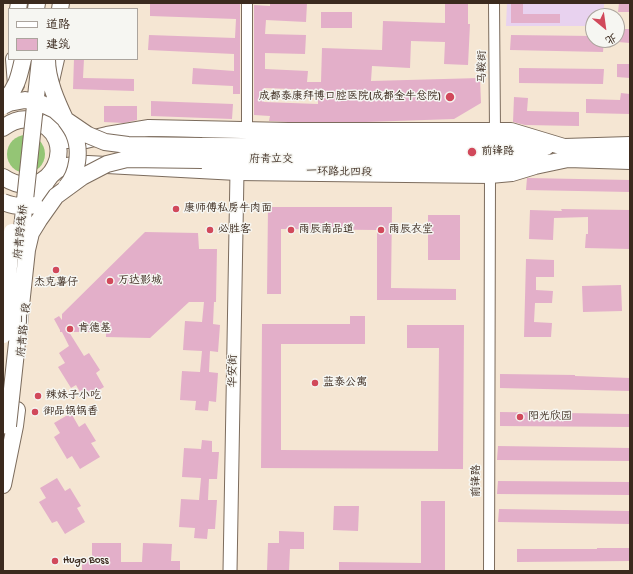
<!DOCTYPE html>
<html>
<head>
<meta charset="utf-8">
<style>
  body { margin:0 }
  #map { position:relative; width:633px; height:574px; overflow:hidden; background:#f5e6d3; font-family:"Gochi Hand","LXGW WenKai TC",sans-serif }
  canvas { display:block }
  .frame { position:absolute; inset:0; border:4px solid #3b2a1e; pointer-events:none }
  .legend { position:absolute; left:8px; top:8px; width:130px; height:52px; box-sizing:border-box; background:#f6f6f2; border:1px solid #aba49d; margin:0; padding:5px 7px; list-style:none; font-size:12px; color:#3b2a1e }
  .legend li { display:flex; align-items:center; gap:8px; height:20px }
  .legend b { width:20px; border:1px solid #aba49d }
  .north { position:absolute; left:585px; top:8px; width:40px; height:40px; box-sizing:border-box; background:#f6f6f2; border:1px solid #aba49d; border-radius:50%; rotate:151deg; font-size:11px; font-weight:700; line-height:16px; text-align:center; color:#3b2a1e }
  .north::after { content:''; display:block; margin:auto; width:14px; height:18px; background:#d1495b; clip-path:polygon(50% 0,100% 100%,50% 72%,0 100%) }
</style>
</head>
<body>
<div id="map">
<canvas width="633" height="574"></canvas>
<div class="frame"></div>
<ul class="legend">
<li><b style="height:5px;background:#fff"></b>道路</li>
<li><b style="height:11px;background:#e3afc9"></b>建筑</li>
</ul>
<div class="north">北</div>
</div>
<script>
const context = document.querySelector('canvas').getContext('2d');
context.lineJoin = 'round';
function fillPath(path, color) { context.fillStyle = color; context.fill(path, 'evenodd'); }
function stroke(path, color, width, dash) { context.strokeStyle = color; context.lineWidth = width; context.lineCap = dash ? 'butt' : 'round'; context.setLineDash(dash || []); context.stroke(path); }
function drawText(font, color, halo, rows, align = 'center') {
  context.font = font + ' "Gochi Hand","LXGW WenKai TC",sans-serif'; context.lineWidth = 3; context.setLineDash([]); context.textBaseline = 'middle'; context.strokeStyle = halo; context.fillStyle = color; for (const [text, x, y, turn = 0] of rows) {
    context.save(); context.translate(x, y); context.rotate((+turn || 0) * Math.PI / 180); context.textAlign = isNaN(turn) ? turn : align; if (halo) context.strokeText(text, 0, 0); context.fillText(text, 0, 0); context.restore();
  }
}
fillPath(new Path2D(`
  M507,3h97v13h-11v10h-87z`), '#e8d2ef');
fillPath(new Path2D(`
  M7 154a19 19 0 1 1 38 0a19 19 0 1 1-38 0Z`), '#94c575');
fillPath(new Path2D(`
  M150,3h90v91h-7v-8l-41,-2 1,-16 41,3v-17l-86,-4 1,-15 86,3 1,-19 -86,-3z
  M270,3h37l-1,19 -40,-2 -1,14 41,1 -1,19 -40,-1v16l43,2 -1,11h14l1,-34 60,2 1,-29 62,2v-20h23v21h2l-2,41 -24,-1 1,-22 -34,-1 -1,27 -38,-2 -1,15 109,-3 1,25 -27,16 -88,3h-78l-19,-1 1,-5 -16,-1v-110l16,1zM264,88l54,2v14l-54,-2z
  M511,3h12v11h37v9h-49z
  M619,3h11v9h-12z
  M321,12h31v16h-31z
  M618,29h12v14l-12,-1z
  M511,35l82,1v4h11l-1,12 -93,-2z
  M74,59h10l-1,19 51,1v12l-61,-2z
  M617,64h13v14l-13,-1z
  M519,68l85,1 -1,15 -84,-1z
  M621,93l9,1v20l-44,-1v-14l34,1z
  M514,97l14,1 -1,13 52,1v14l-54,-1 -12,-3z
  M151,101l82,3 -1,15 -81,-3z
  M104,106h33v14l-13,3 -20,-1z
  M527,178l103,2v12l-104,-2z
  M268,207h124l-1,81 65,1v11h-79v-70l-96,-1v65h-14z
  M561,209l69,1v39l-45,-1 1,-14h2v-17l-34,1 -1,22 -24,-1 1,-29 32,1z
  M428,215h32v45h-32z
  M145,232l53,1 1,16h18l-1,53h-2l-1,22 7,1 -2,27 -8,-1 -1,21 9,1 -2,29 -7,-1 -1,10 -13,-1 1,-9 -16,-1 2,-29 18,1 2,-21 -19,-1 2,-29 17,1 2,-20h-15l-39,36 -44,-1v-5h-37l15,24 5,-3 11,17 -4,3 8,14 -20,12 -8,-14 -5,3 -13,-21 7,-4 -6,-10 10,-7 -7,-14h-2v-2l-6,-11 5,-3 3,4v-6z
  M526,259l28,1v17h-18v13l17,1 -1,12h-17l-1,19 18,1 -1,14h-27z
  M621,285l1,26 -39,1 -1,-26z
  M350,316h15v28h-84v106l157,1 1,-103h-32v-23h57l-1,144 -202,-1 1,-144h88z
  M500,374l75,1v1l55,2v13l-130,-3z
  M500,412l130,2v13l-130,-1z
  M71,413l8,14 6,-4 11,18 -5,2 9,14 -20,12 -8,-13 -5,3 -13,-22 6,-4 -6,-10z
  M202,440l10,1v11h7l-2,27h-8l-1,21h9l-2,29h-7l-1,10 -13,-1 1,-10 -16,-1 2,-28 18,1 2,-22 -19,-1 2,-29 17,1z
  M498,446l132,2v13l-133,-1z
  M57,478l8,13 5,-3 11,18 -4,2 8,14 -20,12 -8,-13 -5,2 -13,-21 7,-4 -6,-10z
  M498,481l132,1v13l-133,-1z
  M421,501h24v70h-106v-9l82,1z
  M334,506h25l-1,25 -25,-1z
  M499,509l131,2v13l-132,-2z
  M279,531l25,1v17h-14l-1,22h-22l1,-28h11z
  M92,543h29v19h21l1,-19 29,1 -1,17h9v10h-98v-12h10z
  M597,548h33v13l-113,1v-13h80z`), '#e3afc9');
const minor = new Path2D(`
  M494,3l1,128
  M247,130v-127
  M489,571l1,-396`);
const tertiary = new Path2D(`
  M230,571l7,-399`);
const primary = new Path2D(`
  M18,9l1,-6
  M36,9l1,-6
  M60,9l1,-6
  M14,59l2,26
  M56,59l-8,35 7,43 13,3h18l21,-5 42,-7 139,3h223l53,16 66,-2
  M3,128c9,-7 20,-11 31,-7 49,14 17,88 -31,56
  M202,146l344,1
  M202,160l339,-1
  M36,220c3,-20 6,-44 27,-53 7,-2 17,-2 25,-3l149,8 253,3 22,-2 23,-7 33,-7 62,2
  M3,485l12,-59 2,-16`);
stroke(minor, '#7c6c5d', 12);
stroke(tertiary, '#7c6c5d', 15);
stroke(primary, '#7c6c5d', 18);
stroke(minor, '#fff', 10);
stroke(tertiary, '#fff', 13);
stroke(primary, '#fff', 16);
const primaryBridge = new Path2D(`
  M47,59c0,21 10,43 19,62 3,4 6,8 8,13 7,16 4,40 -8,53
  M3,102c14,-14 16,-25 20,-43
  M3,106l6,-3 16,-3 15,3 15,7 11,10 22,15 17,7 23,3 74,1
  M3,202c10,4 20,6 32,3
  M20,247l20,-188
  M3,335l9,-103
  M8,426l19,-176 4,-17 8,-13 17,-24 26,-19 25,-13 20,-5 75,1`);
stroke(primaryBridge, '#7c6c5d', 18, []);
stroke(primaryBridge, '#fff', 16);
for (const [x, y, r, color] of [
  [450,97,5,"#d1495b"],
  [472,152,5,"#d1495b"],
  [176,209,4,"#d1495b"],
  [210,230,4,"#d1495b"],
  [291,230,4,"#d1495b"],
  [381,230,4,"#d1495b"],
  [56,270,4,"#d1495b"],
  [110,281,4,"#d1495b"],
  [70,329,4,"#d1495b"],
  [315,383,4,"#d1495b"],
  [38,396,4,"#d1495b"],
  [35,412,4,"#d1495b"],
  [520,417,4,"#d1495b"],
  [55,561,4,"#d1495b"]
]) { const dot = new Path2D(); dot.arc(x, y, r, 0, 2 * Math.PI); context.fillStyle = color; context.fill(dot); stroke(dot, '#f6f6f2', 1.5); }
drawText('11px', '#3b2a1e', '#f6f6f2', [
  ["马鞍街",483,67,-90],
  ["府青立交",271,160],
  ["一环路北四段",339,173,1],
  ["府青跨线桥",22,232,-84],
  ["府青路二段",25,330,-84],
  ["华安街",234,371,-89],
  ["前锋路",477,481,-90]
]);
drawText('11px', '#3b2a1e', '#f6f6f2', [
  ["成都泰康拜博口腔医院(成都金牛总院)",441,97,"right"],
  ["前锋路",481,152],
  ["康师傅私房牛肉面",184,209],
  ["必胜客",218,230],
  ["雨辰南品道",299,230],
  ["雨辰衣堂",389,230],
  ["万达影城",118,281],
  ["杰克薯仔",56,283,"center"],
  ["肯德基",78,329],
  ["蓝泰公寓",323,383],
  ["辣妹子小吃",46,396],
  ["御品锅锅香",43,412],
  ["阳光欣园",528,417],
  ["Hugo Boss",63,561]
], 'left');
</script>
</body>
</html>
